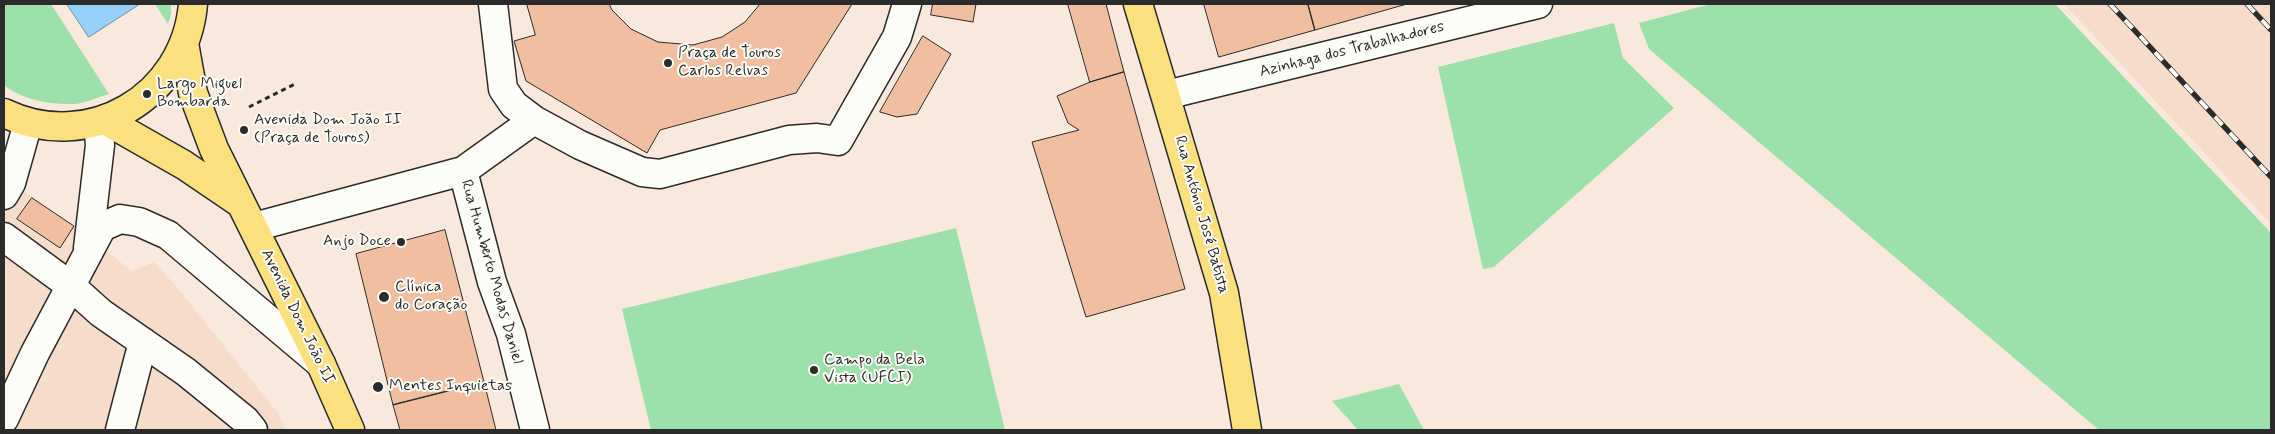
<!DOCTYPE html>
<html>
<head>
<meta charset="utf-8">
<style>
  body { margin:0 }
  #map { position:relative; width:2275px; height:434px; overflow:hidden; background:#f9e9dd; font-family:Mynerve,sans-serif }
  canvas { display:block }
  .frame { position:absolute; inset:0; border:5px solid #2b2b2b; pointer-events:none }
</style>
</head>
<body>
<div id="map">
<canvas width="2275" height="434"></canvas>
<div class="frame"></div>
</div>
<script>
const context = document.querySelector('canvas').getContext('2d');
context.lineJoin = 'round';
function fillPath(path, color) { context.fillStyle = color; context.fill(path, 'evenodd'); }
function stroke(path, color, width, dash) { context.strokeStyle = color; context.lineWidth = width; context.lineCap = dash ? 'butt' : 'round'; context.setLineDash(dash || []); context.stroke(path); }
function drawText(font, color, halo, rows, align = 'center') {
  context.font = font + ' Mynerve,sans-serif'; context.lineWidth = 4; context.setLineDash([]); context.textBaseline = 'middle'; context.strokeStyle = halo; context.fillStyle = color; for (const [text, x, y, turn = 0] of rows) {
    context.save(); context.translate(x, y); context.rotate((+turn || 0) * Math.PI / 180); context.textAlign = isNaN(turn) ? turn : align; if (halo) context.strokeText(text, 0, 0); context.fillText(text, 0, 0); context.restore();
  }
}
fillPath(new Path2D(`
  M2064,4h207v220z
  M4,177l70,49 58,45 22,-9 22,24 102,127 7,17h-281z`), '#f6dccb');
fillPath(new Path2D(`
  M4,4h47l58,90c-11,3 -23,9 -34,10 -23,1 -53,-4 -71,-19z
  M155,4h16v11l-3,9z
  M1711,4h344l216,229v197h-172l-450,-381 -10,-26z
  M1614,23l9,35 51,50 -180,159 -11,2 -45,-202z
  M956,228l49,202h-354l-29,-121z
  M1399,384l25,46h-66l-26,-29z`), '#9de0ac');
const water = new Path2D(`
  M67,4h73l-51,33z`);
fillPath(water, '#96d0f6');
stroke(water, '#6b8ea5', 1);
const building = new Path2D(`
  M527,4h82l3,6 19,19 27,13 35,3 29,-8 23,-15 15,-18h92l-56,89 -136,37 -13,23 -121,-72 -12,-40 21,-6z
  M933,4h43l-3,18 -42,-7z
  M1068,4h38l18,68 -34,10z
  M1204,4h104l7,26 -96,27z
  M1308,4h99l-92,26z
  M923,36l28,18 -34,60 -20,3 -17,-5z
  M1124,72l61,217 -99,28 -54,-175 47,-12 -11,-7 -11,-27 33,-14z
  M32,198l42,28 -14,22 -43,-29z
  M445,230l39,152 -91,23 -37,-151z
  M484,382l12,48h-96l-7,-25z`);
fillPath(building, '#f0bea1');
stroke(building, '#2b2b2b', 1);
const minor = new Path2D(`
  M493,4l10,85 11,16 20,15 46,25 62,27 18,2 129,-34 28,-2 21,3 59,-104 10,-33
  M1166,95l372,-91
  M463,171l29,111 19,52 24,96
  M4,195l7,-12 17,-60
  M254,227l209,-56 71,-51
  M4,237l68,50 29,26 85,59 59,48 8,10
  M88,248l12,-103 -2,-23
  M4,419l31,-66 67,-126 18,-8 19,3 29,13 153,129
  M120,430l23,-88`);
const major = new Path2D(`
  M1138,4l86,289 23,137
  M184,43l9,50 21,56 107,215 29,66
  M4,113c85,41 181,-16 189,-109
  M105,120l79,45 56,38`);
stroke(minor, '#2b2b2b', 31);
stroke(major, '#2b2b2b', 31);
stroke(new Path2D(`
  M249,107l46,-23`), '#2b2b2b', 3, [5, 4]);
stroke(minor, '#fdfcf7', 28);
stroke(major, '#fbe080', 28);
const rail = new Path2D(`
  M2110,4l161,173
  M2247,4l24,26`);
stroke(rail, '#2b2b2b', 5.5);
stroke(rail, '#fdfcf7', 4, [11]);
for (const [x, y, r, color] of [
  [668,63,5,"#2b2b2b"],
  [147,94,5,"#2b2b2b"],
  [244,130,5,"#2b2b2b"],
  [401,242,5,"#2b2b2b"],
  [384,297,6,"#2b2b2b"],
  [814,370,5,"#2b2b2b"],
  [378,387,6,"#2b2b2b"]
]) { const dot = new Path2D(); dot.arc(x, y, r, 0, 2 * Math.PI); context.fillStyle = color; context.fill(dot); stroke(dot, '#fdfcf7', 2); }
drawText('16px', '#2b2b2b', '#fdfcf7', [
  ["Azinhaga dos Trabalhadores",1352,50,-14],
  ["Rua António José Batista",1201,215,74],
  ["Rua Humberto Modas Daniel",491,272,74],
  ["Avenida Dom João II",297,317,64]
]);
drawText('16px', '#2b2b2b', '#fdfcf7', [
  ["Praça de Touros",678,54],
  ["Carlos Relvas",678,72],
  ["Largo Miguel",157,85],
  ["Bombarda",157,103],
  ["Avenida Dom João II",254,121],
  ["(Praça de Touros)",254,139],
  ["Anjo Doce",391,242,"right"],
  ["Clínica",395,288],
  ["do Coração",395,306],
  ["Campo da Bela",824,361],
  ["Vista (UFCI)",824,379],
  ["Mentes Inquietas",389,387]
], 'left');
</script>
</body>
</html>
